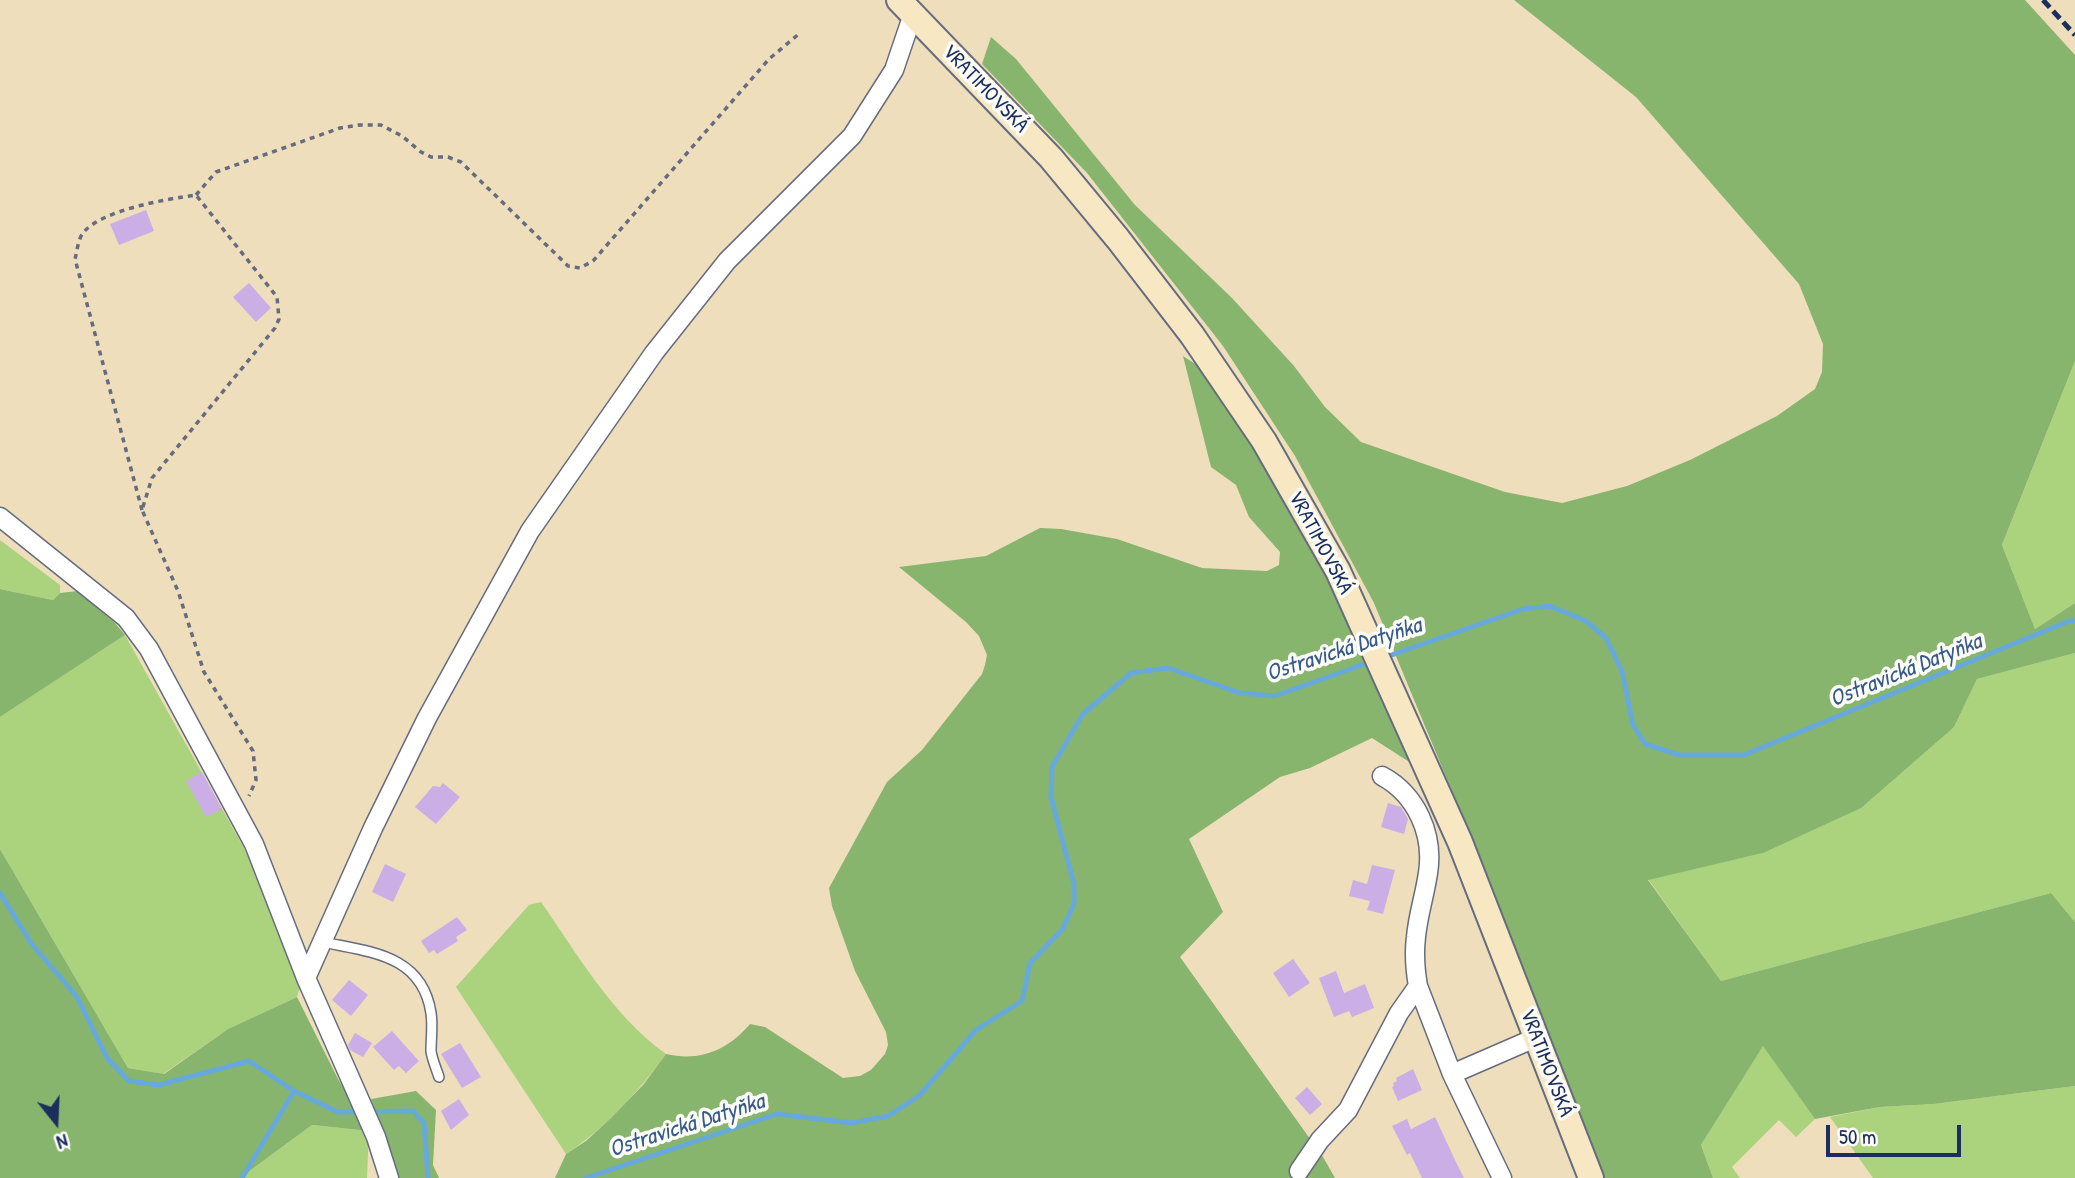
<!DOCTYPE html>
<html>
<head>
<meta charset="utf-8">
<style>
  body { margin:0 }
  #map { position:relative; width:2075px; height:1178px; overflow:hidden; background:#eedebc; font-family:"Patrick Hand",sans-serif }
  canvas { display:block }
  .north { position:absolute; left:21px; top:1087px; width:70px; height:70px; -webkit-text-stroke:5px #fdfcf7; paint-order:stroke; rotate:162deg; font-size:19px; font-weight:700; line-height:28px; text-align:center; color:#1b2f5e }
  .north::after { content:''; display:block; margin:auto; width:24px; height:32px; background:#1b2f5e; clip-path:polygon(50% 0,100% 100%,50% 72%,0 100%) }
  .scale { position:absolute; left:1826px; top:1125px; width:135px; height:32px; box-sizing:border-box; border:4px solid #1b2f5e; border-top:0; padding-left:9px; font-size:21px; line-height:24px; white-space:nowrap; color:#1b2f5e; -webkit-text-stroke:5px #fdfcf7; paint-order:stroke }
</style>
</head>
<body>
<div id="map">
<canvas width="2075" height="1178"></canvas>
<div class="north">N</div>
<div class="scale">50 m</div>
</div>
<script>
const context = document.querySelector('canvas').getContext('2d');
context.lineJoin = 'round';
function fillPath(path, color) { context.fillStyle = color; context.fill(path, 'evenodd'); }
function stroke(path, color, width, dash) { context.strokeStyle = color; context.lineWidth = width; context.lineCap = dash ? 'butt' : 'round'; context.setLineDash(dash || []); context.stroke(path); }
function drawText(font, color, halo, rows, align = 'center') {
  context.font = font + ' "Patrick Hand",sans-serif'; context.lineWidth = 7; context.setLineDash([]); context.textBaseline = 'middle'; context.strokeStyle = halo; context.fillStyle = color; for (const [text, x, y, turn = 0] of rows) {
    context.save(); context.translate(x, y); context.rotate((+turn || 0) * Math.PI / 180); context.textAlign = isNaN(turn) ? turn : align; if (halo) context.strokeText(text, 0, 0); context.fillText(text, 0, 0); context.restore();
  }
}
fillPath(new Path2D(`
  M2075,361v242l-40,26 -33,-84z
  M0,540l60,45v8l-7,7 -53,-11z
  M125,635l120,215 55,137 -3,10 -69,32 -65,45 -35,-6 -128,-219v-132z
  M2075,653v269l-24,-29 -330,88 -73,-102 115,-26 191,-126 23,-48z
  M541,902c37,53 71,113 125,152 -28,38 -60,74 -100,100l-110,-167 73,-82z
  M1763,1045l52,74 -19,18 -17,-17 -47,47 8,11h-27l-12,-33z
  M2075,1086v92h-202l-43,-61 50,-10 54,-3z
  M312,1125l57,6 -2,47h-127z`), '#abd37e');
fillPath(new Path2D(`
  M1514,0h511l50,55v306l-73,184 33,84 40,-26v50l-98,26 -23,48 -93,81 -98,45 -115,27 73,101 330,-88 24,29v164l-141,18 -54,3 -65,12 -52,-73 -62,99 12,33h-109l-129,-331 -101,-244 -79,-147 -72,-110 -136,-173 -105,-109 9,-27 25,22 119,146 97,93 62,68 31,41 36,35 144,50 57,11 65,-17 63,-26 87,-44 38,-27 7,-17 1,-28 -24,-60 -163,-187z
  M1183,356l20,13 65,103 59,107 90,188 -45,-29 -62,30 -30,9 -91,62 34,73 -43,45 143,200 12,21h-780l11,-24 20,-13 25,-23 32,-33 23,-31c34,8 62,-4 84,-30l15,3 78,51 17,-2 11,-6 14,-16 3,-9 -2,-13 -31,-61 -23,-65 -3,-18 58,-106 35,-32 60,-76 3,-9 2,-10 -8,-19 -13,-14 -67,-55 87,-11 54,-28 21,1 56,10 85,29 65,3 12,-6 1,-13 -31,-35 -13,-32 -25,-18z
  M0,589l53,11 7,-7 18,-2 37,32 10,12 -125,82z
  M0,849l128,219 36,6 64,-45 69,-32 41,82 31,52 -57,-6 -72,53h-240z
  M416,1091l20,19 -3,55 6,13h-42l-26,-79z`), '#88b56d');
stroke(new Path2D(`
  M1386,657l137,-48 27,-3 36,15 20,17 16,33 11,54 12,19 34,11h65l325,-134h6
  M0,893l31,50 46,54 30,61 22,23 30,4 90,-24 45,30 44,21 75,-1 11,12 4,55
  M242,1178l52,-87
  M586,1178l191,-64 75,9 36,-7 31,-20 57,-66 46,-29 8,-38 32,-33 12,-26v-20l-23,-87 1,-30 31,-53 48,-41 37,-5 72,25 35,3 98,-35`), '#67a9db', 5);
fillPath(new Path2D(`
  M146,210l8,21 -35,14 -9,-21z
  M249,283l22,25 -15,14 -23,-25z
  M202,772l20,37 -16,8 -20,-36z
  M443,783l17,14 -24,27 -21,-17 18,-21 7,1z
  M1388,803l13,4 7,12 -4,15 -23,-7z
  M385,864l21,10 -13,28 -21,-10z
  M1372,865l23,5 -12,44 -16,-4 3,-9 -21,-5 4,-16 14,4z
  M457,917l10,13 -11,7 2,4 -21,13 -3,-4 -5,3 -8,-12z
  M1293,959l17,24 -21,14 -16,-24z
  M1336,971l8,22 21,-9 9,24 -22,9 -3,-6 -15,6 -15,-39z
  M349,980l19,15 -17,21 -19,-16z
  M392,1031l27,30 -13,12 -7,-7 -5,4 -21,-23z
  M355,1033l17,10 -9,14 -13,-7 -2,-5z
  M460,1043l21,34 -19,11 -21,-34z
  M1413,1069l9,21 -24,11 -6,-14 2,-1 -1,-3 4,-2 -1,-3z
  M1307,1087l15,17 -12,11 -15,-17z
  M459,1099l10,16 -18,15 -10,-19z
  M1435,1117l20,43 9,18h-42l-12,-25 -3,2 -15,-29 15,-7 4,10z`), '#ccaee7');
const service = new Path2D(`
  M323,942c46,10 99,12 108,71 2,13 0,25 0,38 1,8 5,17 8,26`);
const minor = new Path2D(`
  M0,517l126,101 23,31 105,195 52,134 70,159 13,41
  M306,978l67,-150 54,-110 103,-187 124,-178 73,-92 125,-125 42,-66 19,-56
  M1418,986l34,88 50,104
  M1452,1074l83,-36
  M1299,1171l21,-31 28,-30 51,-97 19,-27c-3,-17 -4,-33 -2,-49 2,-22 9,-43 12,-64 6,-38 -11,-78 -46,-97`);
const secondary = new Path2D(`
  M899,0l152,158 67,81 74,96 72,106 74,130 122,271 131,336`);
stroke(service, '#656c7f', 12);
stroke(minor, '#656c7f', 21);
stroke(secondary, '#656c7f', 28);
stroke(new Path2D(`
  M196,195l20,-23 124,-44 19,-3h22l21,11 19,16 10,5h17l13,5 107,104 12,2 13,-7 176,-202 31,-26
  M142,510l-67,-251c2,-7 3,-20 8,-26 18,-23 84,-34 113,-38l81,102 2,22 -4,9 -123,150 -10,32 36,81 26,81 49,79 3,29 -7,16`), '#656c7f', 3.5, [5, 5]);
stroke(service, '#fff', 9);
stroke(minor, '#fff', 18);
stroke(secondary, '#f7e8c3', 24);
stroke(new Path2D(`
  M2043,0l32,35`), '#1b2f5e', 5, [10, 5]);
drawText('21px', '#1b2f5e', '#fdfcf7', [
  ["VRATIMOVSKÁ",985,89,46],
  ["VRATIMOVSKÁ",1320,543,62],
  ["VRATIMOVSKÁ",1546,1063,69]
]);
drawText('italic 23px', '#365a8a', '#fdfcf7', [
  ["Ostravická Datyňka",1344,650,-18],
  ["Ostravická Datyňka",1906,671,-22],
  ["Ostravická Datyňka",687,1126,-18]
]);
</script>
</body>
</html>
